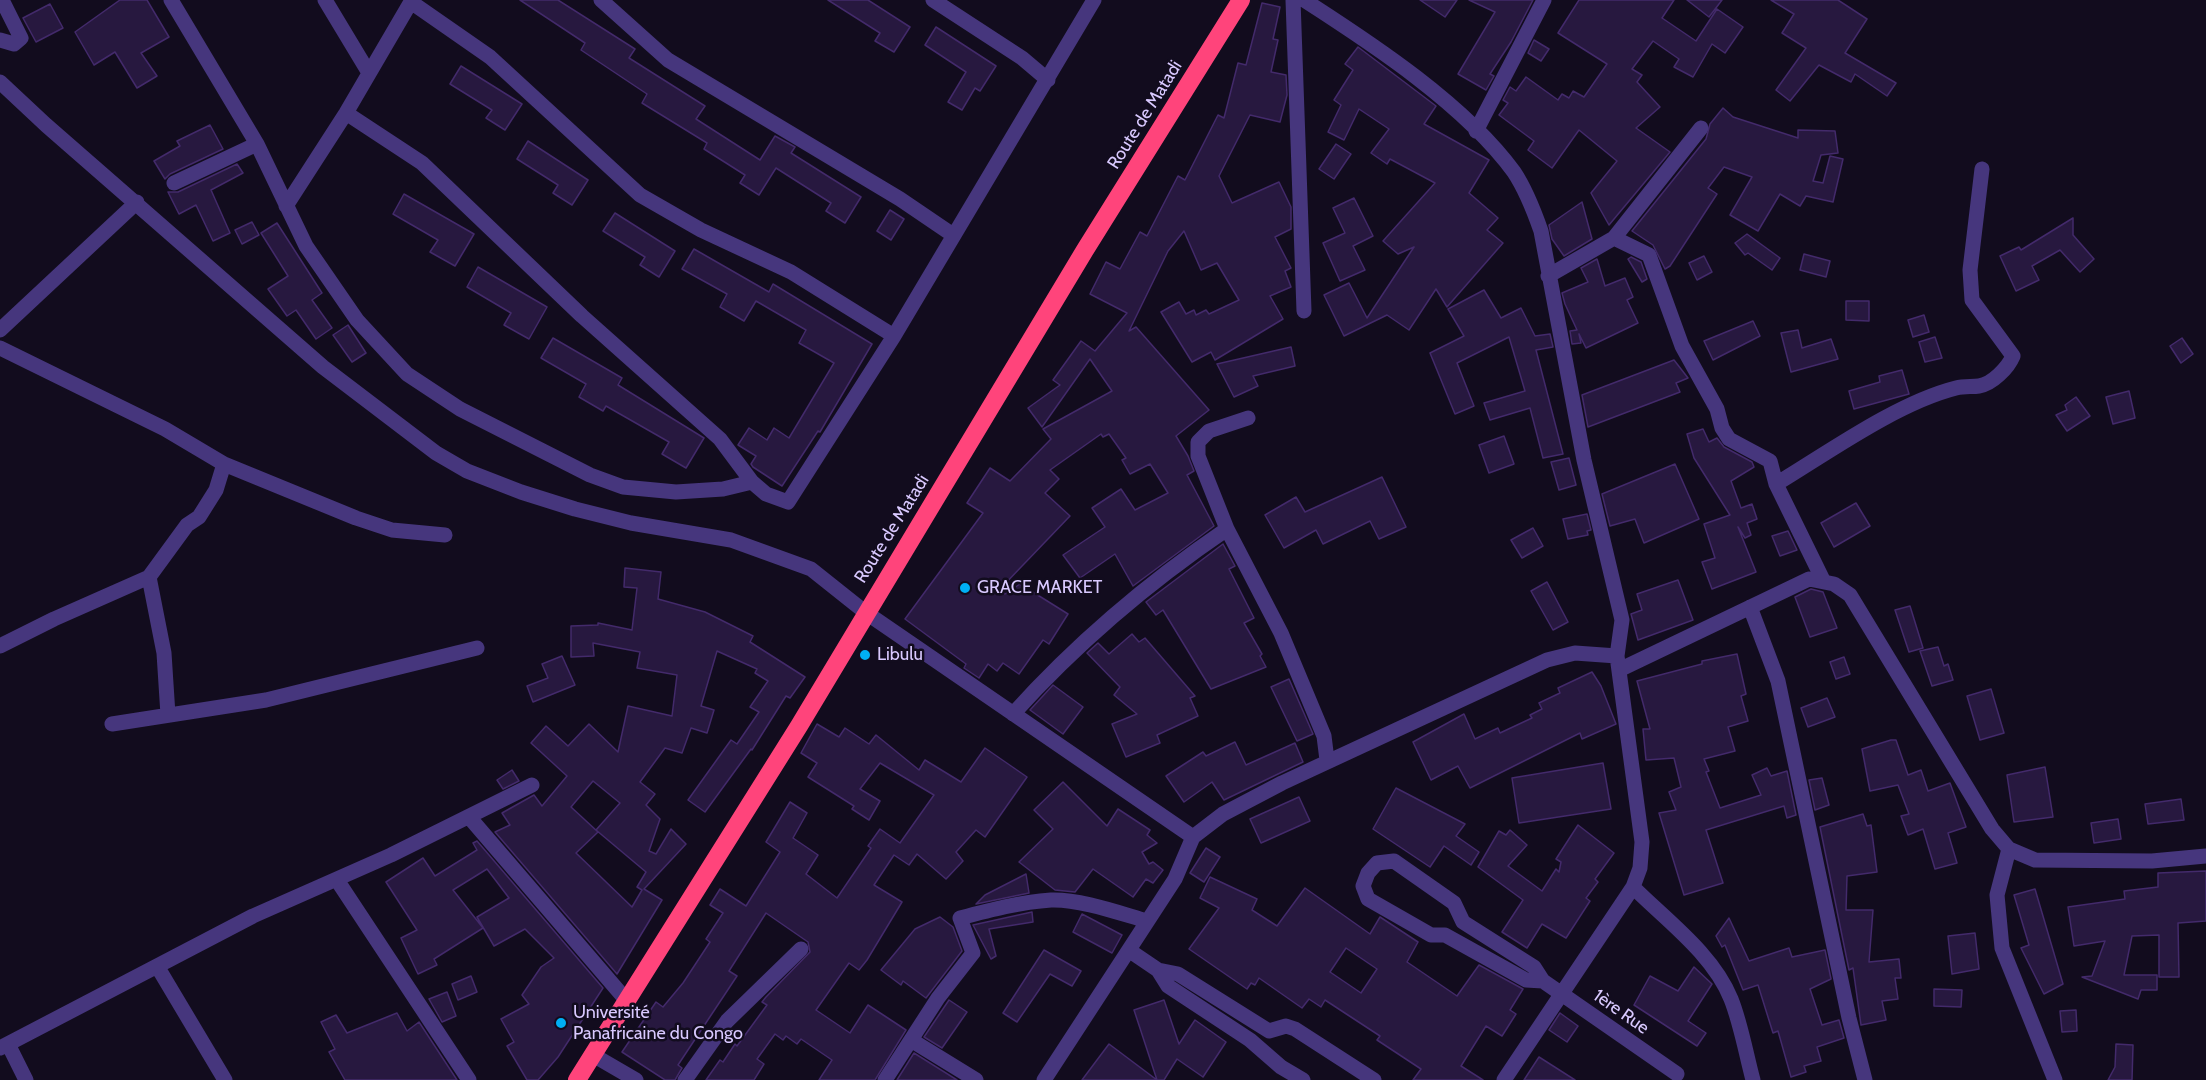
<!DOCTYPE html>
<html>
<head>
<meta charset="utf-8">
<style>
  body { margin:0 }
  canvas { display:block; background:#120c1e }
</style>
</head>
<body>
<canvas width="2206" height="1080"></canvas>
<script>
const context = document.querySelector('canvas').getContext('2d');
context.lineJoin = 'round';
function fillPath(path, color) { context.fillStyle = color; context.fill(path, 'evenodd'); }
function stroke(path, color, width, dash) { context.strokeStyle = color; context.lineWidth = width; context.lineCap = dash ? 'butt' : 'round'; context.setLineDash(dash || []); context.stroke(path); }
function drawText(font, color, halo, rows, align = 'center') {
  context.font = font + ' Cabin,sans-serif'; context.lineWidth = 5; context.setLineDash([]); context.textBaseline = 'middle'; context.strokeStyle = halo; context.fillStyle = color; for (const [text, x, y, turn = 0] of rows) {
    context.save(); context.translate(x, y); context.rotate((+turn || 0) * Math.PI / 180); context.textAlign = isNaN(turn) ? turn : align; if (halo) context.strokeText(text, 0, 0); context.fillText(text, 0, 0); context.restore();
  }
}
const building = new Path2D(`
  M120,0h27l22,37 -28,16 16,23 -20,12 -22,-36 -21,13 -19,-33z
  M520,0h38l77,49 -6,9 76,48 -9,13 64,41 15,-24 20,11 -4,6 70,44 -16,26 -19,-12 5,-8 -55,-35 -17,27 -19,-12 5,-8 -41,-26 3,-6 -65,-40 5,-9 -66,-44 4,-7z
  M828,0h40l42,27 -16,25 -19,-11 5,-8z
  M1420,0h37l-12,17z
  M1469,0h64l-22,42 -21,32 4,2 -8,14 -28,-16 37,-62z
  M1579,0h95l-12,18 34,23 21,-32 26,18 -18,26 -13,-9 -19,33 -19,-10 5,-8 -26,-18 -21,28 10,6 -5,7 23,25 -24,21 34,24 -61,73 -18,-32 26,-32 -38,-31 -27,38 -24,-18 6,-9 -35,-26 9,-12 -5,-3 7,-13 6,4 10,-14 32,23 4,-6 7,4 4,-7 11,6 23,-33 -49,-31z
  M1687,0h35l-13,17z
  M1771,0h67l29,19 -22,34 51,30 -9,13 -32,-22 -4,8 -32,-17 -29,36 -14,-11 30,-42 -24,-15 12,-19z
  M1262,3l18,4 -7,32 5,1 -7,32 15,3 1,20 -7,27 -30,-7 -31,61 13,27 47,-21 12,25v22l-16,8 16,31 -6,3 6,16 -21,9 13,23 -68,41 -4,-8 -19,10 -31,-50 18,-10 7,12 8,-4 2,5 10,-5 3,4 30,-14 -22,-37 -16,7 -17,-39 -16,20 -39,80 7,-4 73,83 -33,26 12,20 6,15 -7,4 27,51 -81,60 -18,-32 -35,24 -17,-23 42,-28 -13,-19 29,-19 14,21 33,-17 -18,-29 -20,10 -8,-14 4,-2 -17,-24 -6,3 -2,-3 -51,36 9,9 -14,14 25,23 -70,73 5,5 15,-10 48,30 -19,30 -6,-4 -24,34 -16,-11 -6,8 -9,-7 -9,14 -15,-10 2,-4 -61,-45 78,-106 -16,-10 23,-35 20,13 41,-42 -8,-10 69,-38 -22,-32 -48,68 -14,-19 32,-23 -7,-5 28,-39 14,10 32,-38 -37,-19 16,-32 14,7 20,-37 7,4 31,-60 7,4 33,-65 6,3 14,-55 8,2z
  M50,4l13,24 -27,14 -13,-24z
  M936,27l60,39 -16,25 -5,-3 -13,22 -14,-8 18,-30 -41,-27z
  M1534,40l15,9 -8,12 -13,-8z
  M1358,47l78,59 -12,18 65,36 -20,33 29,25 -11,12 16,13 -56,64 -11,-18 -27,41 -22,-15 -43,21 -20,-41 25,-12 18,35 47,-71 -16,7 -15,-13 52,-58 -45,-24 -3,5 -16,-11 18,-24 -30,-20 -15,31 -16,-8 13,-27 -7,-5 19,-30 -8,-6z
  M461,66l61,38 -17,26 -19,-12 6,-8 -42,-26z
  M1723,108l10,9 65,21v-8l37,1 3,22 -17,2 -8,26 10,2 7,-27 13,3 -10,43 -27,-6 -6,10 -20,-12 -22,37 -28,-16 22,-38 -28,-10 -16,21 9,6 -47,72 -5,3 -12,-24 -21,-14 74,-92 4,-15z
  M210,125l13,24 -53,25 -5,5 -11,-18 26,-15 -3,-5z
  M528,141l60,39 -16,25 -19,-12 5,-8 -41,-26z
  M1336,144l15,10 -17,25 -15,-10z
  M237,164l6,9 -32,17 19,43 -17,8 -17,-36 -17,9 -11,-22h10z
  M404,194l70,40 -19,32 -25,-14 8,-12 -45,-26z
  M1354,198l19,38 -20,10 12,24 -25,11 -17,-38 22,-10 -12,-25z
  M1582,202l10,37 -28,17 -12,-17 -3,-14z
  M890,210l14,9 -13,21 -14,-9z
  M615,213l60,38 -16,26 -19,-12 5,-8 -42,-26z
  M2073,218v17l21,24 -14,13 -20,-22 -28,16 7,14 -23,11 -16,-35 19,-9 2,3z
  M252,222l7,13 -17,9 -7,-14z
  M277,223l45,70 -10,7 20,28 -16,11 -20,-29 -9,6 -19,-27 20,-13 -27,-43z
  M1747,234l33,24 -8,12 -24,-17 -3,2 -10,-12z
  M694,249l75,43 4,-8 99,60 -52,88 -2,-1 -36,55 -29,-19 -2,-3 5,-8 -18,-11 11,-17 18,12 7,-12 15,10 45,-75 -35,-20 7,-13 -50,-29 -12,20 -24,-14 7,-13 -45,-25z
  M1804,254l26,7 -4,16 -26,-7z
  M1704,256l8,16 -15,8 -8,-17z
  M1631,257l10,5 6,17 -5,3 -14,-23z
  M1597,259l8,27 20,-8 8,19 -6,3 11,23 -52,25 -7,-14 2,9 -9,1 -2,-13 7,-1 -12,-26 -3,-11 26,-11 -7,-14z
  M478,267l69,40 -18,32 -25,-14 7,-12 -44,-26z
  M1484,290l17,28 20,-10 14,28 15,-2 3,13 -17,3 27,104 -20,4 -13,-50 -40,12 -6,-17 41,-12 -16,-54 -52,26 17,43 -19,8 -25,-61 34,-17 -16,-27z
  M1846,301h23v20l-23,-1z
  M1924,315l5,17 -16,5 -5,-17z
  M1753,321l7,15 -47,24 -9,-19z
  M348,325l18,28 -14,9 -19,-27z
  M1798,330l4,18 29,-9 7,20 -47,13 -10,-39z
  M1935,337l7,21 -17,4 -6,-20z
  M553,338l69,40 -4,7 86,53 -18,30 -24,-14 7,-12 -63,-36 -3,5 -24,-14 7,-13 -45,-26z
  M2182,338l11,16 -12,9 -11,-17z
  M1291,347l4,19 -42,10 5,10 -24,11 -17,-33z
  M1674,360l14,18 -12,5 4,9 -92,35 -6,-32z
  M1902,370l7,24 -55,15 -5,-18 31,-9 -1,-6z
  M2129,391l6,27 -22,6 -7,-27z
  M2076,397l14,19 -23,15 -11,-16 11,-5 -2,-5z
  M1703,429l6,13 8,-4 7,9 28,15 2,5 -23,14 10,27 11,-4 5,15 -10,4 4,12 -6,3 -7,-11 18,45 -44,17 -10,-27 13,-4 -11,-34 26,-9 -36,-57 -7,-24z
  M1504,436l10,28 -25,9 -10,-28z
  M1569,458l7,27 -17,5 -8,-28z
  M1675,464l24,55 -55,24 -9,-24 -25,7 -8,-32z
  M1382,477l24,50 -27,12 -9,-18 -47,23 -7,-14 -32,18 -19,-33 31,-18 9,15z
  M1856,503l14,23 -36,21 -13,-24z
  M1587,514l4,16 -4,1 1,4 -20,4 -5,-20z
  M1533,528l10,18 -21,12 -11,-18z
  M1788,531l9,19 -17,6 -8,-20z
  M1223,544l12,22 -6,3 25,49 -10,5 18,31 -2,2 6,11 -55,22 -48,-79 -7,5 -10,-13z
  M625,568l36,4 -3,27 47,13 48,24 -3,6 55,35 -15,21 -4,-2 -34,54 -1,-1 -46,63 -17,-12 43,-60 6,4 22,-32 -9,-5 18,-26 -13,-8 2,-4 -40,-18 -16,55 13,4 -7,23 -16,-5 -9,25 -17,-5 -25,34 15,12 -9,11 14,14 -11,32 7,3 15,-25 15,15 -42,45 18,11 -45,74 -122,-142 15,-7 -8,-12 32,-18 8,11 25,-30 -36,-33 15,-17 22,20 21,-22 29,28 10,-46 44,10 5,-41 -40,-7 3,-16 -47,-9 1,13 -23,1v-31l27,-1v-2l34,7 5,-42 -13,-1zM593,781l27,22 -24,27 50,42 -9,15 5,3 -10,17 -56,-54 22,-21 -27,-25z
  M1678,580l15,40 -55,20 -7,-26 11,-4 -5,-16z
  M1547,582l21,40 -15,8 -22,-39z
  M1811,589l12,3 14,36 -27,9 -15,-40z
  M1910,606l13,42 -14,4 -14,-42z
  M1132,634l7,8 6,-4 50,58 -5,2 8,18 -41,19 3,8 -34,14 -14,-33 25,-10 -23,-19 6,-8 -33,-34 11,-10 11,11z
  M1938,647l6,19 4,-2 5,16 -21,6 -12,-35z
  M1737,654l9,40 -5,2 7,25 -20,6 7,24 -31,8 5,12 -3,1 14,36 41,-13 -9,-20 15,-7 4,8 16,-5 9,44 -9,3 -3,-12 -78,24 17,53 -39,12 -25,-82 17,-3 -7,-18 12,-5 -7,-29 -28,2 -3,-31h7l-13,-48 65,-17v-3z
  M562,656l13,29 -42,17 -6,-16 21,-8 -6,-14z
  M1844,657l6,17 -14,5 -6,-17z
  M1592,672l9,14 15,38 -34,15 -2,-6 -110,55 -12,-22 -27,14 -18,-38 51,-28 11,25 23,-11 2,5 32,-15 -2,-3 12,-6 -3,-6 21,-10 -2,-5z
  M1289,679l24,55 -16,7 -26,-54z
  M1053,685l30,22 -20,27 -33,-24z
  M1991,689l13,44 -24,7 -13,-44z
  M1827,698l8,19 -27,10 -7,-19z
  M817,724l22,13 6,-9 24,16 7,-9 43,35 6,-10 36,22 24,-34 42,29 -42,60 -9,-7 -20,22 7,9 -17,18 -29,-25 -8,11 -15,-10 -20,30 28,17 -35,58 -8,10 -10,-7 -33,47 34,23 18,-28 38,25 -31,50h-56l13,-20 -31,-21 -4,5 -11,-8 -3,4 -8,-6 -18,25 7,5 -10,16h-48l14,-20 3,2 12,-18 2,2 30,-41 -5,-3 4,-5 44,-45 -2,-10 -42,-29 -37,58 8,5 -59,89 4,3 -7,12h-10l-43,-28 34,-50 7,5 20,-24 27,-41 -4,-3 17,-26 -13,-8 10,-16 26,17 34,-54 -14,-10 24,-40 17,11 -14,25 25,17 -12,19 31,24 34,-50 -3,-2 12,-17 20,14 34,-48 -54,-32 -20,26 20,12 -11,19 -17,-11 2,-3 -46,-29 9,-14 -16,-10z
  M1891,740h5l12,35 13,-5 7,21 22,-8 16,44 -18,6 9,30 -22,6 -12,-40 -15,6 -7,-19 8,-2 -11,-29 -28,6 -8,-42z
  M1235,742l11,23 49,-22 8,19 -79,38 -12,-18 -28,20 -18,-26 37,-24 3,4z
  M1603,763l8,46 -92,14 -7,-45z
  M2045,767l8,50 -39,5 -7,-47z
  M512,770l7,11 -16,8 -6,-9z
  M1822,778l7,27 -14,5 -6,-30z
  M1063,782l44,44 11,-17 32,21 -3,5 10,8 -15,9 7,12 4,-2 10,8 -10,13 -7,-4 -13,18 -40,-28 -18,23 -20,-2 -36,-28 34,-33 -19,-19z
  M1396,788l69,36 -9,12 23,16 -8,13 -27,-19 -14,21 -57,-38z
  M1299,797l11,24 -49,22 -11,-24z
  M2181,799l3,21 -36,4 -3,-20z
  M1863,814l4,12 4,-1 6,47 -30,4 -1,34h27l-4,52 30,-3 2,19h-6l3,21 -16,2 4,19 -25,5 -8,-57 -4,2 -29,-143z
  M2118,819l3,20 -27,4 -3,-20z
  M1578,825l36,28 -19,26 3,3 -12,16 4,3 -24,37 -24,-14 -15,24 -25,-16 21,-32 -45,-33 21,-36 7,4 4,-5 17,15 -19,21 34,25 14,-22 3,3 2,-10 -5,-3z
  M477,841l126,147 -45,69 -20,23h-11l-20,-34 7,-4 -13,-23 28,-15 -7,-9 19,-28 13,-9 -29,-29 -31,17 -17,-29 32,-19 -22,-29 -34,21 30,38 -49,31 3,6 -19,9 -17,-36 16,-8 -31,-48 37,-24 12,18 42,-26 -4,-7z
  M1206,848l14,9 -16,25 -14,-9z
  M2206,871v50l-28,2 1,54h-20v-42l-27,1 -8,39h33v15h-16l-3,9 -56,-22 10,-1 13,-35 -31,5 -6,-39 57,-8 -1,-8 34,-4v-14z
  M1026,874l3,19 -53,11 9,-9z
  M1210,877l47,22 -5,11 25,16 28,-38 65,46 10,-17 38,25 -11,20 50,34 22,-31 44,24 -13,21 6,4 -14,22 -16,-10 -25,40 22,14h-70l8,-11 -44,-29 3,-4 -55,-36 -4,7 -12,-8 -7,9 -43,-30 -4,7 -4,-2 -4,6 -58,-40 30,-41 -19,-10zM1346,948l31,21 -16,24 -31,-21z
  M2035,889l28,95 -19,10 -23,-46 8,-3 -15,-50z
  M1032,912l1,10 -44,7 7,27 -5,3 -18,-34z
  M1082,914l40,21 -10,18 -39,-21z
  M940,917l13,10 9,24 -36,47 -23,-17 -2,4 -20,-15 34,-41z
  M1729,918l20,43 40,-13 3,9 33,-7 6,29 -21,10 12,36 17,-5 5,18 -27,9 4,14 -17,5 2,6 -15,5 -13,-46 -5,2 -15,-48 -15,5 -18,-45 -3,2 -6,-11z
  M1975,933l4,36 -27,5 -4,-38z
  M1044,950l37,21 -9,15 -22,-12 -33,48 -14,-9z
  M1694,967l18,17 -24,37 18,12 -9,13 -63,-41 16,-29 28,15z
  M471,976l6,16 -19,8 -6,-16z
  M1934,989l28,1 -1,17 -27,-1z
  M447,992l9,24 -14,6 -13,-23z
  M949,1000l18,12 -25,36 -18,-11z
  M1164,1000l15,44 16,-24 31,22 -23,35 -26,-18 -13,21h-7l-23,-70z
  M2076,1010l1,21 -15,1 -2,-21z
  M397,1013l10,18 12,-9 38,58h-112l-16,-28 6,-3 -14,-27 15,-7 11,18z
  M1560,1013l18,13 -11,16 -18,-12z
  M1109,1044l48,36h-75z
  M2116,1044l17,1 -1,35h-24l7,-13z
  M914,1053l43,27h-60z
  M1539,1057l36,23h-51z`);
fillPath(building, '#27183f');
stroke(building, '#432a6b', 1.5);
stroke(new Path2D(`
  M171,0l86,144 49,102 51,74 50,54 53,35 130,66 33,12 53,5 47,-3 29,-7 14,12 22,8 106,-166 200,-336
  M325,0l44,73
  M601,0l67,60 232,139 53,36
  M933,0l89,58 26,22
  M1293,0l11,311
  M1304,0c70,45 161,105 210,172 12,18 20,39 27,59l43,229 38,160 -5,36 25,186 -2,26 -7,19 -129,193
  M411,2l79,55 150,138 61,35 90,42 103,64
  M0,40l14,4 7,-6 -19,-38
  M0,82l46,43 277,242 113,86 31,18 54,21 54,17 56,14 100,17 80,29 54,43 328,225
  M346,113l76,50 160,153 138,123 32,43
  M1476,131l68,-131
  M174,183l83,-39
  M286,206l60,-93 66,-113
  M1614,238l35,17 33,91 35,63 5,19 7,11 41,22 6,23 48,98
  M1548,276l66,-38 87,-110
  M0,330l137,-128
  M0,348l165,81 59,35 132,54 36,12 53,5
  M1248,418l-39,13 -11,11v14l29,73 54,104 43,103 3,24
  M1776,484c53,-32 121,-81 180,-96 8,-2 16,-1 23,-2 13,-2 29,-18 34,-30l-41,-56 -2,-30 12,-101
  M149,577l15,76 4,62
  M1750,607l28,74 71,337 16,62
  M0,646l54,-27 95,-42 38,-52 12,-8 17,-27 8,-26
  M1619,670l190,-91 25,5 16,11 142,234 17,20 26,11 117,1 54,-5
  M1013,714c63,-70 136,-132 214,-185
  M112,724l154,-24 211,-52
  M470,818l157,183
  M2009,849l-12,46 5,53 53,132
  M337,880l132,200
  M1633,887c33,33 80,67 98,112 10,25 15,55 22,81
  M1130,951l28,19 20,4 91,57 17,-5 9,3 79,51
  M157,966l68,114
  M1158,970l10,16 82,54 31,27 22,13
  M1543,981l-17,-1 -81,-45h-14l-63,-36 -5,-13 5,-13 9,-10 17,-2 60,42 9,19 71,45 9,14 134,93
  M911,1040l65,40
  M8,1044l18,36
  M0,1048l253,-132 138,-61 141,-70
  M593,1055l43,25
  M685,1080l42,-59 74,-72
  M885,1080l53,-82 35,-45 -13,-35c30,-8 60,-16 91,-18 29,-1 68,13 96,21
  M1044,1080l131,-201 18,-42 30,-23 59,-31 265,-123 28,-7 42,3`), '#46367d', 15);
stroke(new Path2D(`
  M577,1080l222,-354 286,-476 156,-250`), '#ff447b', 18);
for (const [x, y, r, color] of [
  [965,588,6,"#00aff4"],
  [865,655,6,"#00aff4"],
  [561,1023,6,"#00aff4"]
]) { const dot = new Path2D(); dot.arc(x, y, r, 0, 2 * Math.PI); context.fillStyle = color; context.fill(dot); stroke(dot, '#120c1e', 2); }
drawText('18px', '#d9c9ff', '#120c1e', [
  ["Route de Matadi",1145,115,-58],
  ["Route de Matadi",892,529,-58],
  ["1ère Rue",1621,1012,35]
]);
drawText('18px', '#d9c9ff', '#120c1e', [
  ["GRACE MARKET",977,588],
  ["Libulu",877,655],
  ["Université",573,1013],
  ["Panafricaine du Congo",573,1034]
], 'left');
</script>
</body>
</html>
